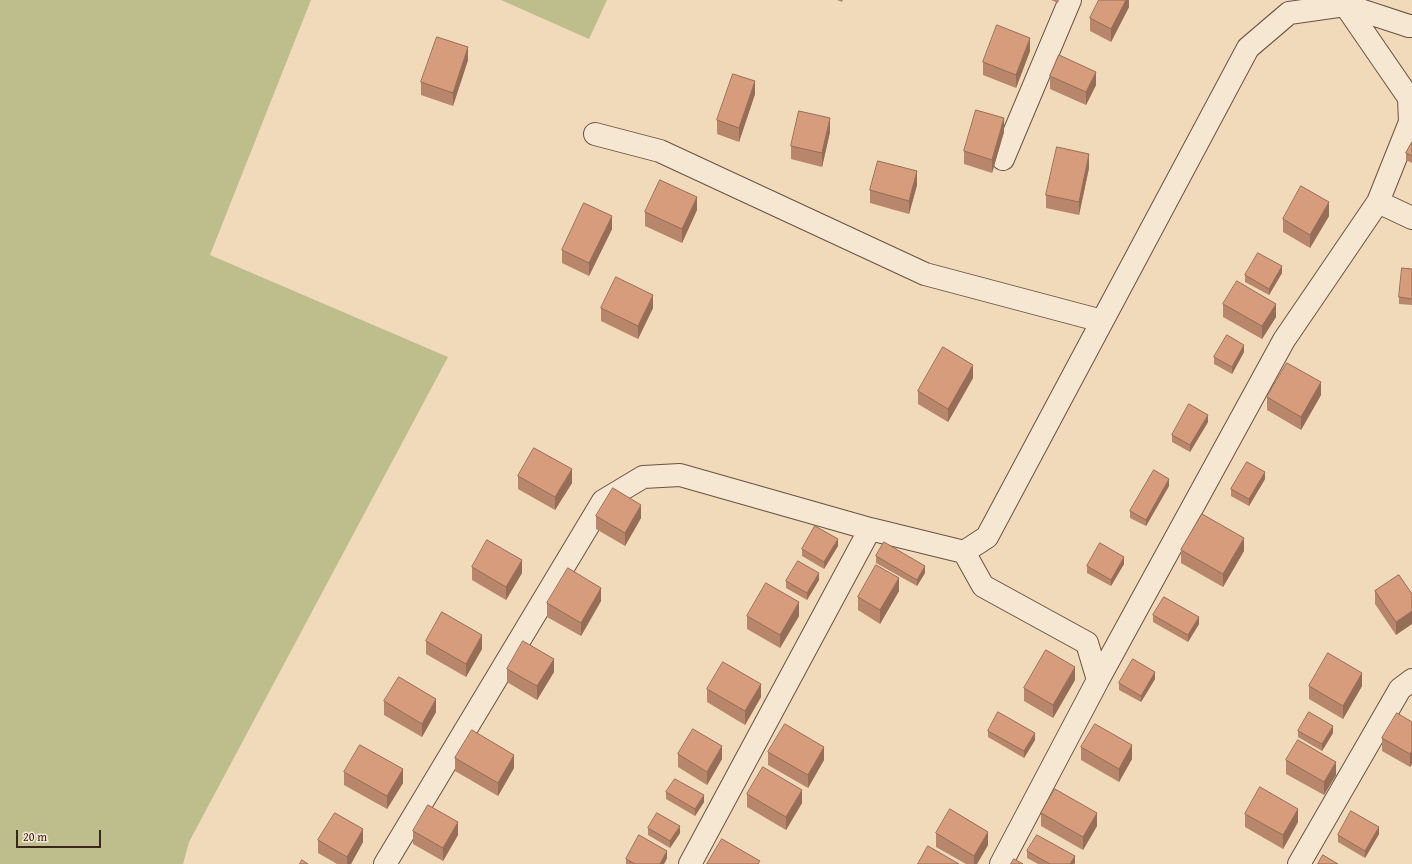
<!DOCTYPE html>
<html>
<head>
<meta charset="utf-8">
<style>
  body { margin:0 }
  #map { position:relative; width:1412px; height:864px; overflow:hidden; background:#f1dab9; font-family:"Gentium Book Plus",serif }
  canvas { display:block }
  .scale { position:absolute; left:16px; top:830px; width:85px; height:18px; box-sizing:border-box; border:2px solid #3c251a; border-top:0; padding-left:5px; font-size:12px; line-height:14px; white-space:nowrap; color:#3c251a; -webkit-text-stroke:3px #f6e7d2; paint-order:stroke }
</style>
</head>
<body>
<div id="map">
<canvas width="1412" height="864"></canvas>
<div class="scale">20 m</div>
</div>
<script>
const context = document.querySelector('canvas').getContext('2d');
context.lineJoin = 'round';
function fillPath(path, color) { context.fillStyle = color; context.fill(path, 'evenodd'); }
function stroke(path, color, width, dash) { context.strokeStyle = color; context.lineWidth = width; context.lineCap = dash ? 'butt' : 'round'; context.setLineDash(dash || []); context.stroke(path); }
fillPath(new Path2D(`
  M0,0h311l-101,255 238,102 -259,485 -6,22h-183z
  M501,0h106l-18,39z`), '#bebe8c');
const street = new Path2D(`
  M1343,1l2,4 64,93 1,24 -32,80 34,16
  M595,134l65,17 265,123 177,47
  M1003,159l67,-159
  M964,552l19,34 104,57 11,37 -97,184
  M1098,680l186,-340 94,-138
  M385,864l218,-363 40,-24 37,-2 190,54 94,23 23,-15 261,-489 41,-35 56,-8 64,21h3
  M690,864l180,-335
  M1299,864l101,-175 12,-9`);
stroke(street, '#695242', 24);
stroke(street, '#f6e7d2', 22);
fillPath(new Path2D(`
  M837,0h6l-1,2z
  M1051,0h8l-1,3z
  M1129,0v7l-18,35 -21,-11v-13z
  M1030,51l-14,37 -33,-13v-13z
  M468,60l-15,46 -32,-11v-13z
  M1050,76l46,9 -10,20 -36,-16z
  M755,94l-16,48 -22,-8v-14z
  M830,132l-8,35 -31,-8v-13z
  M1004,132l-12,41 -28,-9v-13z
  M1412,142v21l-6,-3v-7z
  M1089,168l-10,47 -33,-7v-13z
  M917,185l-8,29 -39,-11v-13z
  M697,210l-15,33 -37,-17v-14z
  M1329,216l-19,32 -27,-16v-13z
  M612,229l-23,47 -27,-13v-13z
  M1412,269v36l-13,-1v-7z
  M1282,273l-13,22 -24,-13v-7z
  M1223,304l53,13 -14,22 -39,-22z
  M601,308h52l-15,31 -37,-18z
  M1244,352l-12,22 -18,-10v-7z
  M973,378l-25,44 -30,-18v-13z
  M1321,395l-20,35 -34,-20v-13z
  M1208,422l-18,30 -18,-10v-7z
  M518,476l54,7 -17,27 -37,-21z
  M1265,479l-16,27 -18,-10v-7z
  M1169,486l-23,40 -16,-8v-7z
  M596,516l45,2 -16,28 -29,-17z
  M838,546l-14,23 -22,-13v-7z
  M1181,550l63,1 -21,36 -42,-24z
  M876,556l49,17 -8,13 -41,-23z
  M1124,564l-13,22 -24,-13v-7z
  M472,567l50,6 -16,27 -34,-20z
  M1399,575l-3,60 -21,-31v-13z
  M819,580l-12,20 -21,-12v-7z
  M899,591l-19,33 -22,-14v-13z
  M601,601l-20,35 -34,-19v-14z
  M1153,615l46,9 -11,18 -35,-20z
  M747,616h52l-19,32 -33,-19z
  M426,641l56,8 -16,28 -40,-23z
  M507,669l47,3 -17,28 -30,-18z
  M1155,679l-14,23 -22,-12v-7z
  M1075,680l-22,38 -29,-17v-13z
  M1309,686h53l-19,33 -34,-20z
  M707,689l54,8 -16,28 -38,-23z
  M384,701l52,11 -14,25 -38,-22z
  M1412,722v42l-2,3 -28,-16v-13z
  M988,731l47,9 -11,18 -36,-21z
  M1298,731l35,2 -11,18 -24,-14z
  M1081,747l51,12 -13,23 -38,-22z
  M768,752l56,8 -16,28 -40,-23z
  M678,754l44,5 -15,26 -29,-18z
  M455,758l59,10 -16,28 -43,-25z
  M1286,760l50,15 -12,20 -38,-21z
  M344,772l59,11 -16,26 -43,-24z
  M666,792l38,10 -9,14 -29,-17z
  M747,794l55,9 -16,27 -39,-23z
  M1041,813l56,13 -14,24 -42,-24z
  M1245,814l53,8 -15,27 -38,-22z
  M648,828l32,5 -10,15 -22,-13z
  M413,831l45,4 -15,26 -30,-17z
  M936,833l52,12 -11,19h-11l-30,-17z
  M1379,834l-14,24 -27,-16v-7z
  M318,840l45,2 -12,22h-14l-19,-11z
  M1027,851l48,12 -1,1h-36l-11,-6z
  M667,858l-3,6h-38v-5z`), '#b8866a');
fillPath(new Path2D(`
  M1126,0h3v7l-18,35v-13z
  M1030,38v13l-14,37v-13z
  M468,47v13l-15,46v-13z
  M1096,72v13l-10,20v-13z
  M755,81v13l-16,48v-14z
  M830,118v14l-8,35v-14z
  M1004,118v14l-12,41v-13z
  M1089,154v14l-10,47v-13z
  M917,171v14l-8,29v-13z
  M697,197v13l-15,33v-14z
  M1329,202v14l-19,32v-13z
  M612,216v13l-23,47v-13z
  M1282,266v7l-13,22v-6z
  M653,295v13l-15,31v-13z
  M1276,304v13l-14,22v-13z
  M1244,345v7l-12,22v-7z
  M973,365v13l-25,44v-13z
  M1321,382v13l-20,35v-13z
  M1208,415v7l-18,30v-7z
  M572,469v14l-17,27v-13z
  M1265,472v7l-16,27v-7z
  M1169,479v7l-23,40v-6z
  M641,505v13l-16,28v-13z
  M1244,538v13l-21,36v-13z
  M838,539v7l-14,23v-7z
  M1124,557v7l-13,22v-6z
  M522,560v13l-16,27v-13z
  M925,566v7l-8,13v-6z
  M819,573v7l-12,20v-7z
  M899,578v13l-19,33v-14z
  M601,588v13l-20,35v-13z
  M799,602v14l-19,32v-13z
  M1412,611v13l-16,11v-13z
  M1199,617v7l-11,18v-7z
  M482,635v14l-16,28v-13z
  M554,659v13l-17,28v-14z
  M1075,667v13l-22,38v-13z
  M1155,672v7l-14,23v-6z
  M1362,673v13l-19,33v-13z
  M761,684v13l-16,28v-14z
  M436,699v13l-14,25v-13z
  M1333,726v7l-11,18v-7z
  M1035,733v7l-11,18v-7z
  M1132,745v14l-13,23v-13z
  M722,746v13l-15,26v-13z
  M824,747v13l-16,28v-13z
  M1412,751v13l-2,3v-13z
  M514,755v13l-16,28v-13z
  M1336,762v13l-12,20v-13z
  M403,769v14l-16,26v-13z
  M802,790v13l-16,27v-13z
  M704,795v7l-9,14v-7z
  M1298,809v13l-15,27v-14z
  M1097,813v13l-14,24v-13z
  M458,822v13l-15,26v-13z
  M680,826v7l-10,15v-7z
  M1379,827v7l-14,24v-7z
  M363,829v13l-12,22h-4v-7z
  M988,832v13l-11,19h-3v-8z
  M667,851v7l-3,6h-4z
  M1075,856v7l-1,1h-4z`), '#966d56');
const building = new Path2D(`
  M1099,0h27l-15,29 -21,-11z
  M997,25l33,13 -14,37 -33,-13z
  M437,37l31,10 -15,46 -32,-11z
  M1059,55l37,17 -10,20 -36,-16z
  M733,74l22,7 -16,47 -22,-8z
  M976,110l28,8 -12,42 -28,-9z
  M799,111l31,7 -8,35 -31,-7z
  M1412,142v14l-6,-3z
  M1057,147l32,7 -10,48 -33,-7z
  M878,161l39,10 -8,30 -39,-11z
  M660,180l37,17 -15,32 -37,-17z
  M1301,186l28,16 -19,33 -27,-16z
  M584,203l28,13 -23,47 -27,-13z
  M1258,253l24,13 -13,23 -24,-14z
  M1402,268l10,1v30l-13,-2z
  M616,277l37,18 -15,31 -37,-18z
  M1237,281l39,23 -14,22 -39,-22z
  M1227,335l17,10 -12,22 -18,-10z
  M943,347l30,18 -25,44 -30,-18z
  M1287,363l34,19 -20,35 -34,-20z
  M1189,404l19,11 -18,30 -18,-10z
  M534,448l38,21 -17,28 -37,-21z
  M1247,462l18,10 -16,27 -18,-10z
  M1154,470l15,9 -23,41 -16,-9z
  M613,488l28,17 -16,28 -29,-17z
  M1202,514l42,24 -21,36 -42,-24z
  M815,526l23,13 -14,23 -22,-13z
  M487,540l35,20 -16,27 -34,-20z
  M884,542l41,24 -8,14 -41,-24z
  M1100,543l24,14 -13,23 -24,-14z
  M798,561l21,12 -12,20 -21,-12z
  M876,565l23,13 -19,32 -22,-13z
  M568,568l33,20 -20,35 -34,-20z
  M1399,575l13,19v17l-16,11 -21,-31z
  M766,583l33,19 -19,33 -33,-19z
  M1164,597l35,20 -11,18 -35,-20z
  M442,612l40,23 -16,29 -40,-23z
  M523,641l31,18 -17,27 -30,-17z
  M1046,650l29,17 -22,38 -29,-17z
  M1328,653l34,20 -19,33 -34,-20z
  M1133,659l22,13 -14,24 -22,-13z
  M723,662l38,22 -16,27 -38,-22z
  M399,677l37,22 -14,25 -38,-23z
  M998,712l37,21 -11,18 -36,-20z
  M1309,712l24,14 -11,18 -24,-13z
  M1397,713l15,9v29l-2,3 -28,-16z
  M785,724l39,23 -16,28 -40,-23z
  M1095,724l37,21 -13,24 -38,-22z
  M693,729l29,17 -15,26 -29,-18z
  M472,730l42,25 -16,28 -43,-25z
  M1298,740l38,22 -12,20 -38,-22z
  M360,745l43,24 -16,27 -43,-24z
  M763,767l39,23 -16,27 -39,-23z
  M675,779l29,16 -9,14 -29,-17z
  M1260,787l38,22 -15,26 -38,-21z
  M1055,789l42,24 -14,24 -42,-24z
  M428,805l30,17 -15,26 -30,-17z
  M950,809l38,23 -14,24 -38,-23z
  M1351,811l28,16 -14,24 -27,-16z
  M335,813l28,16 -16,28 -29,-17z
  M657,813l23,13 -10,15 -22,-13z
  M639,835l28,16 -7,13h-25l-9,-5z
  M1037,835l38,21 -5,8h-20l-23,-13z
  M722,839l38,22 -2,3h-51z
  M928,846l31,18h-41z
  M1323,855l15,9h-20z
  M1014,859l9,5h-12z
  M302,860l6,4h-8z`);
fillPath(building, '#d69c7b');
stroke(building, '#966d56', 1);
</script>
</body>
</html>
